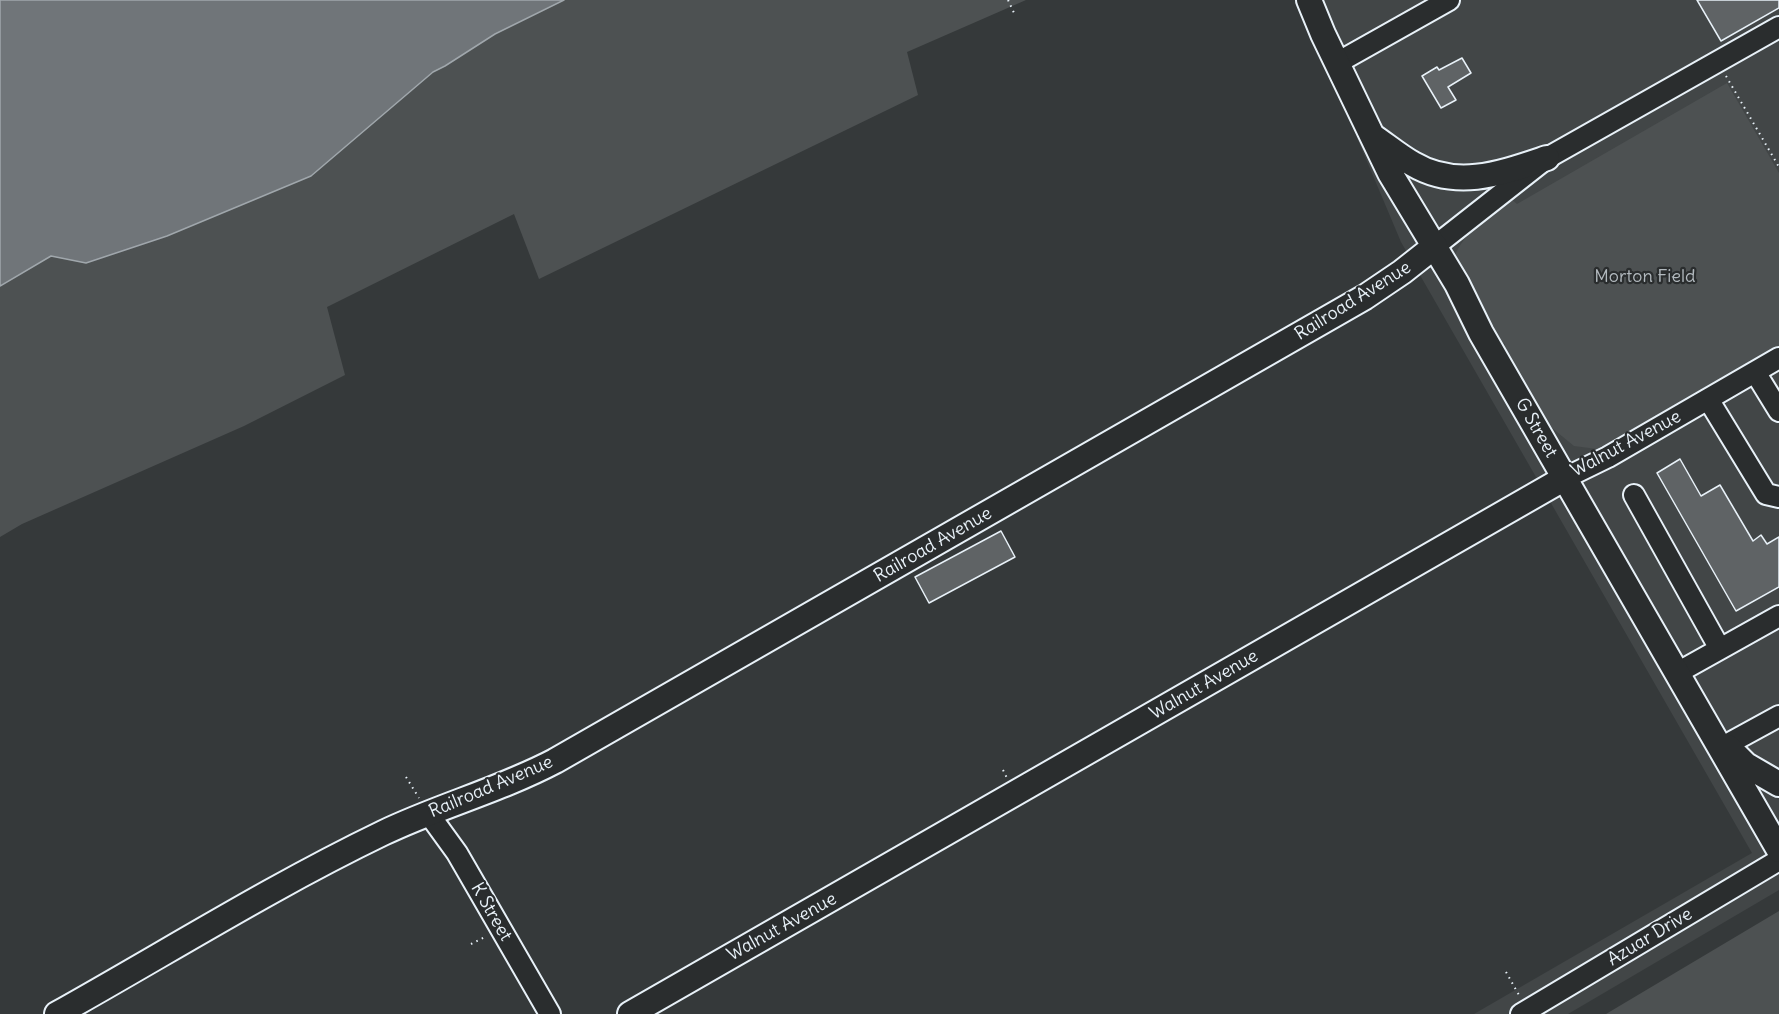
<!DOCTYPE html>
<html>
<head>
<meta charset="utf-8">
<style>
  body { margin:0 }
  canvas { display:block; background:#35393a }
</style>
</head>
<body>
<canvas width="1779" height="1014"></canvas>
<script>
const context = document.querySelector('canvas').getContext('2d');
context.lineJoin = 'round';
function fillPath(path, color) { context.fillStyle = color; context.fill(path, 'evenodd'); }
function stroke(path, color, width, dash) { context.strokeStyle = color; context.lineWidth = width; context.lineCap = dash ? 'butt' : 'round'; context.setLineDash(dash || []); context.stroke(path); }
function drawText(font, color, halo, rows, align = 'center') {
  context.font = font + ' Delius,sans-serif'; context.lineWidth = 4.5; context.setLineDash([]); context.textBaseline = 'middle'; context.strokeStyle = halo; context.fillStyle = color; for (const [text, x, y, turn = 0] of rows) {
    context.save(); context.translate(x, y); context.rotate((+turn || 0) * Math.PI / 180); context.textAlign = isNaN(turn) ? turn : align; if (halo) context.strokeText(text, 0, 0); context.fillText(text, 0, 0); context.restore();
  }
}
fillPath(new Path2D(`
  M1299,0h480v890l-211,124h-94l278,-161 -351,-611z`), '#424647');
fillPath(new Path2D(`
  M519,0h507l-119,52 11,43 -379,184 -25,-65 -187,93 18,68 -101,51 -222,98 -22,13v-277z
  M1727,83l52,90v174l-182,102 -23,-3 -28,-23 -41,-71v-8l-6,-3 -45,-79c-1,-19 40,-54 57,-63l6,5z
  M1779,911v103h-173z`), '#4d5152');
const water = new Path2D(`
  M0,0h564l-69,34 -50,32 -12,6 -122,104 -144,60 -81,27 -35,-7 -51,30z`);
fillPath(water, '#707579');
stroke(water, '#a0a7ac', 1.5);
const building = new Path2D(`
  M1697,0h82v8l-58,33z
  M1462,58l9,15 -23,14 8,13 -15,8 -19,-32 15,-9 2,3z
  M1680,459l21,37 19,-11 33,56 8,-6 6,9 12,-7v50l-43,24 -79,-138z
  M1001,531l14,26 -86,46 -14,-26z`);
fillPath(building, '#5f6365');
stroke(building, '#e8f1f8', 1.5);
const minor = new Path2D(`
  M1337,63l112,-63
  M1435,246l112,-88 232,-131
  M1755,372l24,39
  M1708,399l58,95 13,3
  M1565,478l43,-21 171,-99
  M1634,495l86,154
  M1677,673l102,-57
  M1726,745l53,-29
  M428,813l29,40 93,161
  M1521,1014l258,-154`);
const major = new Path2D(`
  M1309,0l14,34 67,139 67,111 24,49 298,517
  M1374,137c13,9 25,19 39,27 44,26 89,9 134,-6
  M1728,747l18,18 33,19
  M57,1014c109,-61 214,-127 326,-181 56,-27 117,-43 172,-72l810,-464 37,-25 33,-26
  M630,1014l935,-536`);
stroke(minor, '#e8f1f8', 24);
stroke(major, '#e8f1f8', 28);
stroke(new Path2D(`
  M1008,0l7,15
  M1726,76l53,91
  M1003,770l4,8
  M406,777l13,21
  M471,944l14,-7
  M1506,972l13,23`), '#e8f1f8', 2, [1.5, 4.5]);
stroke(minor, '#2a2d2e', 20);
stroke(major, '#2a2d2e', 24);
drawText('18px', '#b2b9be', '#2a2d2e', [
  ["Morton Field",1645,277]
]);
drawText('18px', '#e8f1f8', '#2a2d2e', [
  ["Railroad Avenue",1353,301,-32],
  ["G Street",1536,428,60],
  ["Walnut Avenue",1626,444,-28],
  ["Railroad Avenue",933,545,-30],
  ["Walnut Avenue",1204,685,-30],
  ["Railroad Avenue",491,787,-23],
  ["K Street",491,912,60],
  ["Walnut Avenue",782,927,-29],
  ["Azuar Drive",1650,937,-31]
]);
</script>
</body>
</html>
